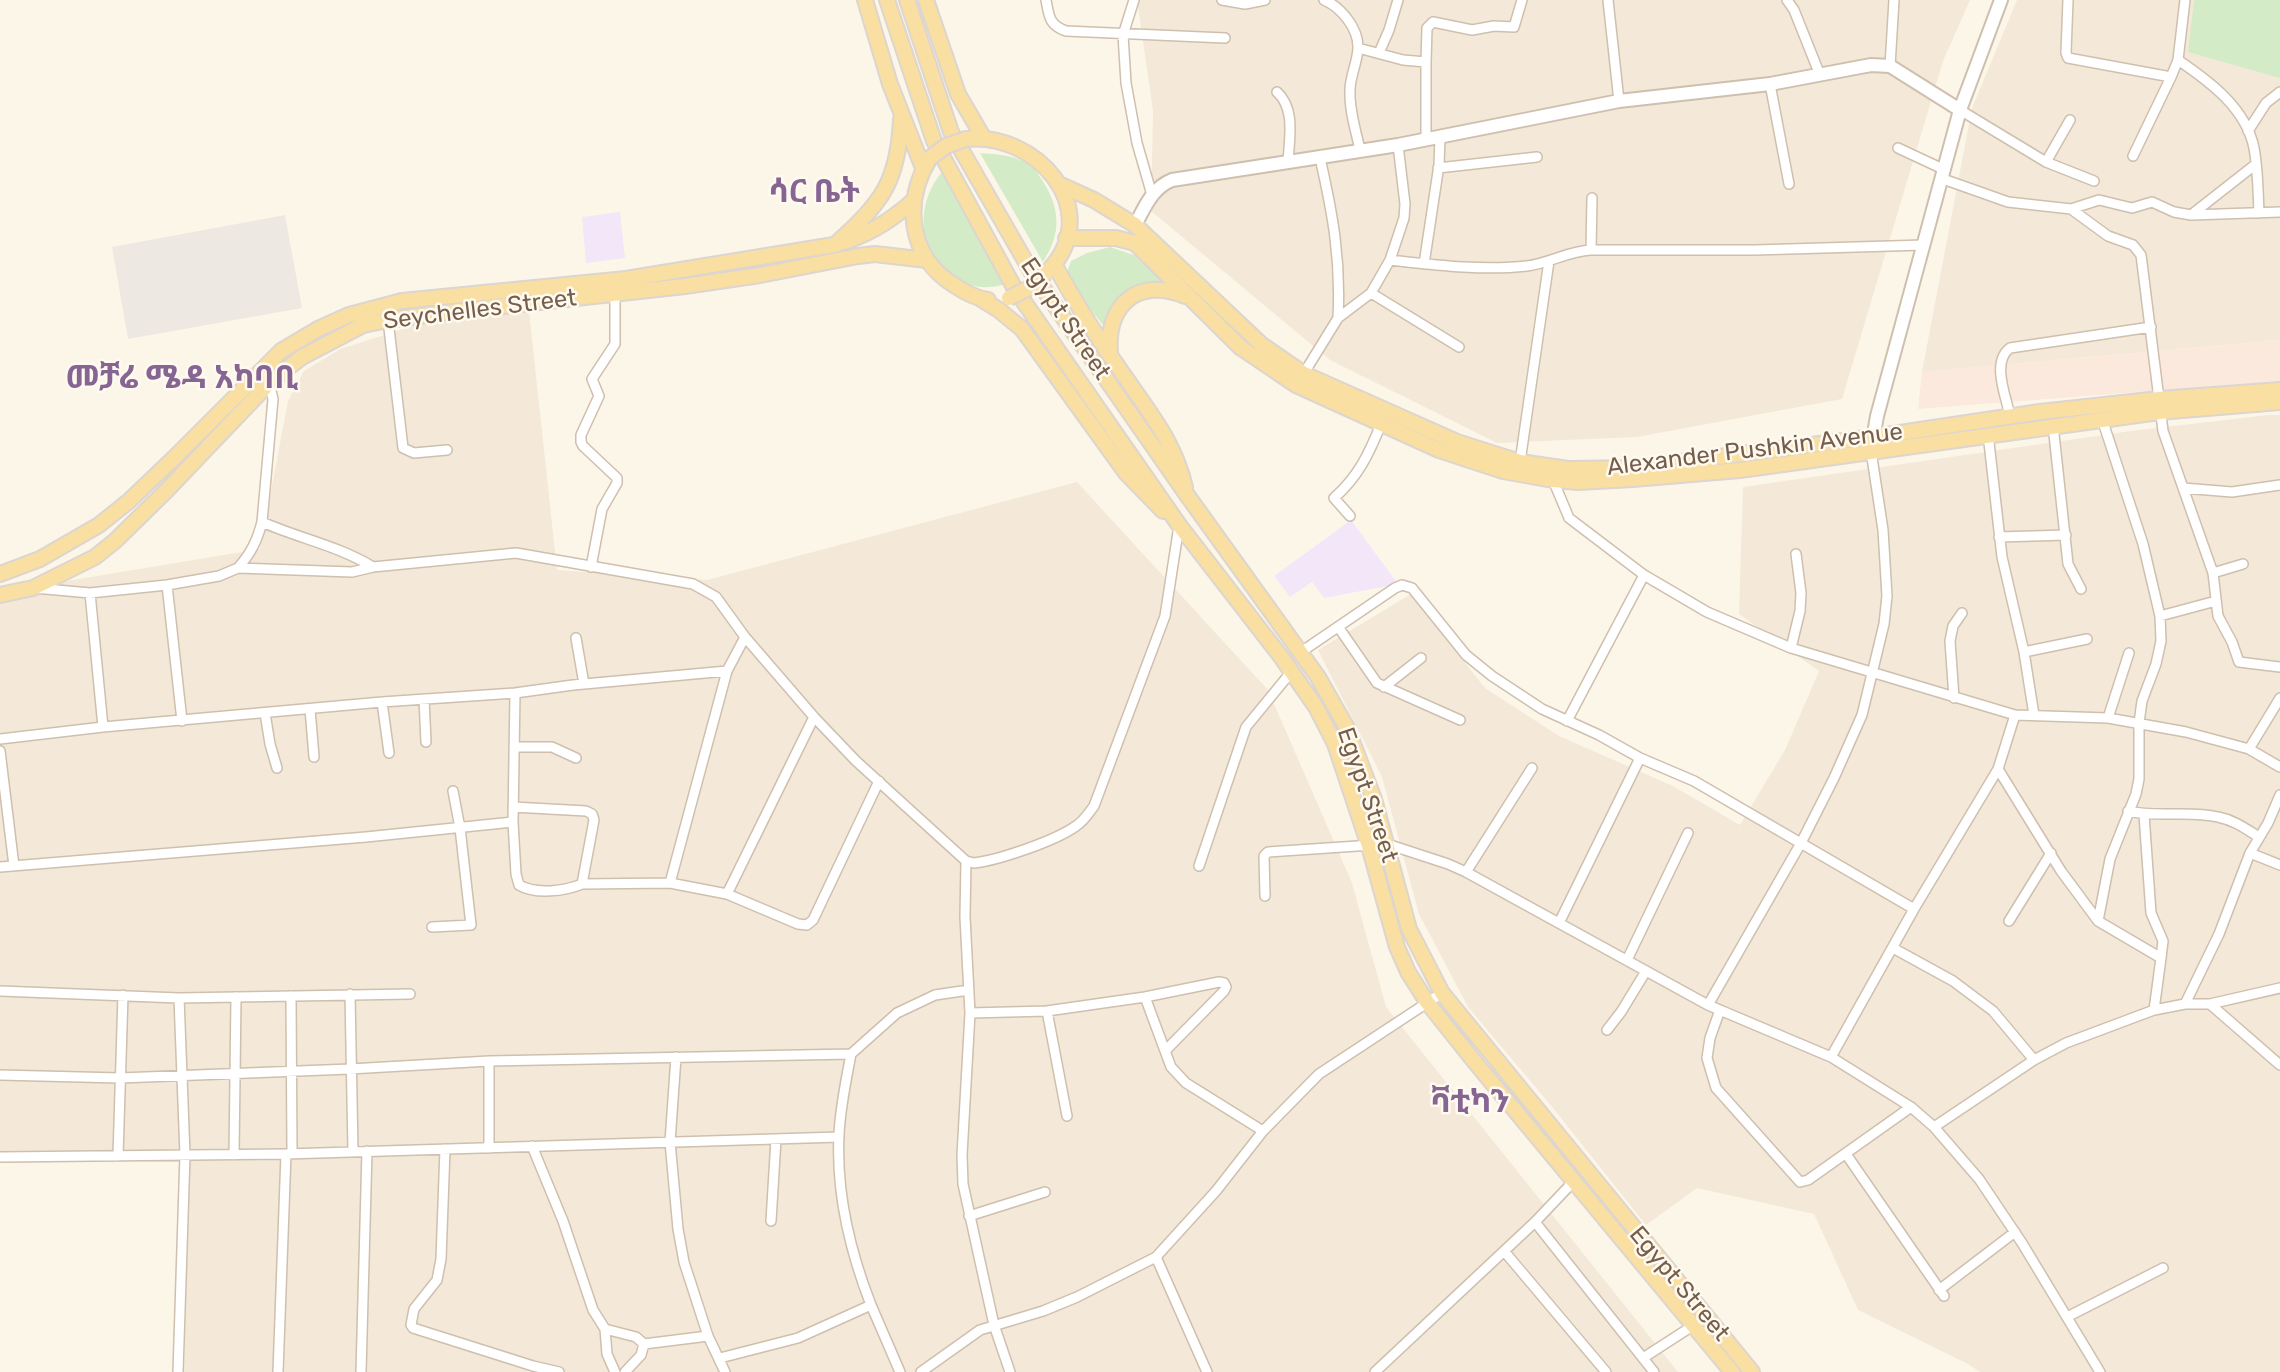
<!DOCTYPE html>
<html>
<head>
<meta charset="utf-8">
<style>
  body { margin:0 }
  canvas { display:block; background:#fcf6e9 }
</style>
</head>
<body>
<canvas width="2280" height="1372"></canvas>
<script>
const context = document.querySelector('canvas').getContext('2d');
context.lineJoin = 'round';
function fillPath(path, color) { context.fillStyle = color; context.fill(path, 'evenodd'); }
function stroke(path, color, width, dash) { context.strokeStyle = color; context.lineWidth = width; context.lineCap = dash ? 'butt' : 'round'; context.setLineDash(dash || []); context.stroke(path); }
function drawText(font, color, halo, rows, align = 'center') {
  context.font = font + ' Rubik,"Noto Sans Ethiopic",sans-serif'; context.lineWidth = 5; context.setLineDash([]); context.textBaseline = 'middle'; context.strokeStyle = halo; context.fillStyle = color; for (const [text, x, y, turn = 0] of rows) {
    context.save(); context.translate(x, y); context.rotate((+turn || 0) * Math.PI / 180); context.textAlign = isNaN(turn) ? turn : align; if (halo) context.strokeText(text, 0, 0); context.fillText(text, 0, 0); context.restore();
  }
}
fillPath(new Path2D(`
  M1137,0h833l-27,61 -101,338 -205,38 -140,6 -167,-83 -179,-149 2,-100z
  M2017,0h263v340l-358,32 50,-264z
  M529,311l28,259 150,10 370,-98 191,208 84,193 34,124 292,365h-1494l6,-213 -190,-4v-563l260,-43 28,-148 16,-30 36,-22 82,-26z
  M2268,415h12v957h-300l-12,-8 -110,-54 -44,-96 -117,-26 -51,37 -93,-117 -85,-101 -49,-93 -37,-137 -64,-127 93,-56 74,94 74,48 114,50 67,39 45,-75 34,-79 -80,-57 4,-127 388,-56z`), '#f4e9d8');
fillPath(new Path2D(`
  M2280,340v41l-362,28 4,-37z`), '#fce9dd');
fillPath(new Path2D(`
  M285,215l17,93 -174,31 -16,-92z`), '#eee8e2');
fillPath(new Path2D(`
  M620,212l5,46 -39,5 -4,-46z
  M1351,520l47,64 -74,14 -12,-16 -22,15 -16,-21z`), '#f3e6f9');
fillPath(new Path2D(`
  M2194,0h86v78l-92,-26z
  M980,153c16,1 34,2 48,11 9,6 15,17 20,26 13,26 11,47 -5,72z
  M942,172l61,113c-7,1 -15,3 -22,2 -58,-7 -74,-74 -39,-115z
  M1110,247l24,8 31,29c-33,-1 -40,22 -58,46l-32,-40 -8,-18 4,-11 16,-8z`), '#d3ebc7');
const minor = new Path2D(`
  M1046,0c3,16 3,25 20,31l159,7
  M1134,0l-11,35 3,48 11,60 15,52
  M1222,0l23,4 20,-4
  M1324,0c17,7 34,28 34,47 0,14 -8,29 -8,43 -1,20 6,41 10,60
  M1608,0l11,101
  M1787,0l7,10 26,65
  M2068,0l-2,53 2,5 103,19 7,-17 7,-60
  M1358,48l45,12 23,2v78
  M1379,53l10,-23 9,-30
  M2178,60c31,21 68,48 76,88 4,21 4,43 5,65
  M1426,62l1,-34 6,-6 39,8 22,-4 20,1 8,-27
  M1890,66l4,-66
  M1770,84l19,100
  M1277,92c19,17 12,47 11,71
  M1960,110l86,52 24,-42
  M2248,131l18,-28 14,-11
  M1898,148l47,22
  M2133,156l38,-79
  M1320,158c13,57 21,102 18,160
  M2046,162l48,19
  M1438,168l99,-11
  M1943,179l65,23 63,7 37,27 25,9 8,10 22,176 50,142 5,43 14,26 7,20 41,5
  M2071,209l28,-9 33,8 20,-6 22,10 17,3 89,-3
  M2191,215l65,-51
  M1591,250l1,-52
  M1390,260c45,5 92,11 137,6 23,-3 41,-15 64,-16h164l169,-5
  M1424,264l15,-99 1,-28
  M1371,293l88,54
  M388,320l15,128 11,5 33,-3
  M1301,378l37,-60 33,-25 19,-33 14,-42 1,-14 -7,-59
  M2010,416c-4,-20 -19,-54 0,-68l141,-21
  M2053,425l15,139 13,25
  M1988,434l14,123 22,95 10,63
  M1520,462l29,-201
  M1553,480l16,38 75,57 63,37 84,36 224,67
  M2183,488l49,4 48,-7
  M1350,516l-16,-18c24,-21 35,-44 47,-74
  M262,522c36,16 77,24 111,45
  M1999,537l67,-2
  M591,567l11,-58 15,-26v-5l-34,-32 -2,-4v-7l18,-39 -7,-17 23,-35v-50
  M238,568c13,-15 19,-27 24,-46l11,-123 -4,-17
  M2213,573l30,-9
  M167,585l15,136
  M35,588l55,5 77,-8 52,-9 19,-8 114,4 21,-5 143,-14 177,31 23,13 29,40 69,80 42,44 110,100 8,2c25,-3 81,-22 102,-37 8,-5 12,-12 18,-20l71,-190 14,-90
  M90,593l13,134
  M2160,616l56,-15
  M1339,628l38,55 83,37
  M576,638l8,46
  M1791,648l9,-37 1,-18 -5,-39
  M1301,652l94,-64 7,-3 10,3 54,67 26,21 50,33 57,26 41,23 54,23 220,128
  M2024,652l63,-13
  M1384,687l37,-29
  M515,693l-2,129 3,52 3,11c17,10 46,6 63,-1l88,-1 57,11 71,30 9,1 6,-5 66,-139
  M1954,698l-4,-57 3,-15 9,-13
  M424,699l2,43
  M382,702l7,51
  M310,709l4,48
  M265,713l5,31 7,24
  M2108,718l21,-65
  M1567,721l77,-146
  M0,739l103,-12 279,-25 133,-9 58,-8 154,-14 18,-34
  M514,747h38l24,11
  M2249,749l31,-51
  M0,751l14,115
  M1998,769l63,102 37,50 63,37 -7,52
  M513,807l73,4 6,3 2,6 -12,64
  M2128,811c30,7 61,-1 90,6 16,3 28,12 41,20
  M2144,815l7,98 12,28 -2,17
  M2250,853l30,12
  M966,861l-1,56 5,96 -8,142 1,29 31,141 16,47
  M1199,866l47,-139 46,-56
  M0,867l366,-30 147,-15
  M1466,872l66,-104
  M670,883l57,-212
  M727,894l87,-177
  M1265,896l-1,-40 4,-4 119,-8 61,20 18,8 242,133 123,52 80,50 23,20 45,52 43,64 78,129
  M2009,921l42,-68
  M2098,921l12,-62 26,-65 3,-15v-56l3,-22 14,-37 5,-23 -1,-25 -17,-72 -41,-125
  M1559,923l81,-165
  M432,927l39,-2 -11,-97 -7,-37
  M1893,948l60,33 40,30 41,49
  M1627,960l61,-127
  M0,991l179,7 231,-4
  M350,994l3,158
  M291,996l1,158
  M1145,997l26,70 15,16 77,48
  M2185,1004l34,-70 31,-81 18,-30 12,-28
  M2210,1004l70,61
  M1708,1005l93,-162 33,-65 28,-63 22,-91 3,-28 -4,-66 -12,-79
  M1720,1010l-10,28 -3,20 9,30 84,94 8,-2 103,-73
  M1047,1011l20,105
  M970,1013l77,-2 98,-14 74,-15 5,1 2,4 -2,4 -59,60
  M1607,1030l14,-18 25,-41
  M676,1057l-6,85 8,87 6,33 24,74 17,36
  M1831,1057l83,-148 84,-140 17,-54 93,3 78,14 63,17 31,18
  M0,1075l120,3 230,-9 139,-8 362,-7
  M1934,1127l100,-67 32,-17 88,-33 31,-6h25l70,-16
  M532,1146l31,75 30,89 12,19 2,25 8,18
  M489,1148v-87
  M445,1149l-4,110 -4,21 -23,29 -3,16 2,3 120,38 26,6
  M1846,1154l98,142
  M234,1155l2,-158
  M118,1156l5,-161
  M0,1157l286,-3 553,-17
  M969,1216l76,-24
  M771,1221l5,-82
  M1535,1222l119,150
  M1504,1251l102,121
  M1156,1257l51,115
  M1939,1290l76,-58
  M871,1305c-21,-54 -35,-112 -32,-170 1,-27 7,-54 12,-81l46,-41 38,-18 34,-5
  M2067,1317l96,-49
  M605,1329l31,8 8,7 64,-8
  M720,1358l78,-20 73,-33 29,67
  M1643,1358l51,-33
  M178,1372l7,-217 -6,-157
  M278,1372l8,-218
  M361,1372l6,-221
  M625,1372l16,-17 3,-11
  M921,1372l59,-42 63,-19 34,-14 79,-40 60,-66 47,-60 56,-57 123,-81
  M1375,1372l160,-150 38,-40`);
const tertiary = new Path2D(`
  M1135,225c10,-18 17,-37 37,-45l226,-35 221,-44 151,-17 101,-19 19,1 70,44
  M1871,451l6,-35 83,-306 41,-110`);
const primary = new Path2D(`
  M865,0l25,84 33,84
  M887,0l47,141 81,148 164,236 103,133 34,49 19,37 34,102 28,101 11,25 19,30 47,59 258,311
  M907,0l44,132 80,139 156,224 131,182 29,51 27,71 35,130 33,64 310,379
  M926,0l32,94 25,43
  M966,139c69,-8 139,69 84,130
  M930,158c-27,43 -22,99 24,127 10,7 21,13 34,15
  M1061,185l33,15 41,25 127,120 42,29 153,68 63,20 48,7 66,-1 239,-31 167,-25 119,-13 121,-9
  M1066,238h50l19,5 105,104 56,38 143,65 64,21 50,9 25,2 55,-3 107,-9 419,-58 121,-10
  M838,242c45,-41 60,-61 63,-123
  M1054,264c21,38 44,75 69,110 26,38 51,67 62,113
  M981,299l18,11 23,19 104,144 37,38
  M1110,352c-4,-49 30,-75 75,-56
  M0,574l40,-15 59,-34 30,-24 45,-43 107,-107 37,-22 31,-14 53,-14 224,-22 208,-34c32,-9 54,-22 79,-44
  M0,595l33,-7 62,-31 20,-16 51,-50 104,-109 32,-25 61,-32 25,-5 70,-9 227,-25 75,-11 98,-19 17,-2 52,6`);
stroke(minor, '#cfbfae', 12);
stroke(tertiary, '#cfbfae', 16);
stroke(primary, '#dcd5d0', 18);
stroke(minor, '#fff', 9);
stroke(tertiary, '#fff', 12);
stroke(primary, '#fadfa3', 14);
const primaryBridge = new Path2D(`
  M930,158l16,-12 20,-7
  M1009,298l20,-10 17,-15`);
stroke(primaryBridge, '#dcd5d0', 18, []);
stroke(primaryBridge, '#fadfa3', 14);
drawText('24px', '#775e4c', '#fffaf0', [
  ["Seychelles Street",480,310,-7],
  ["Egypt Street",1065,319,56],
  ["Alexander Pushkin Avenue",1755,450,-7],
  ["Egypt Street",1367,795,71],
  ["Egypt Street",1679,1284,50]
]);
drawText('bold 32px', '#876593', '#fffaf0', [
  ["ሳር ቤት",814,193],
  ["መቻሬ ሜዳ አካባቢ",182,379],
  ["ቫቲካን",1470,1103]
]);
</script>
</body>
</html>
